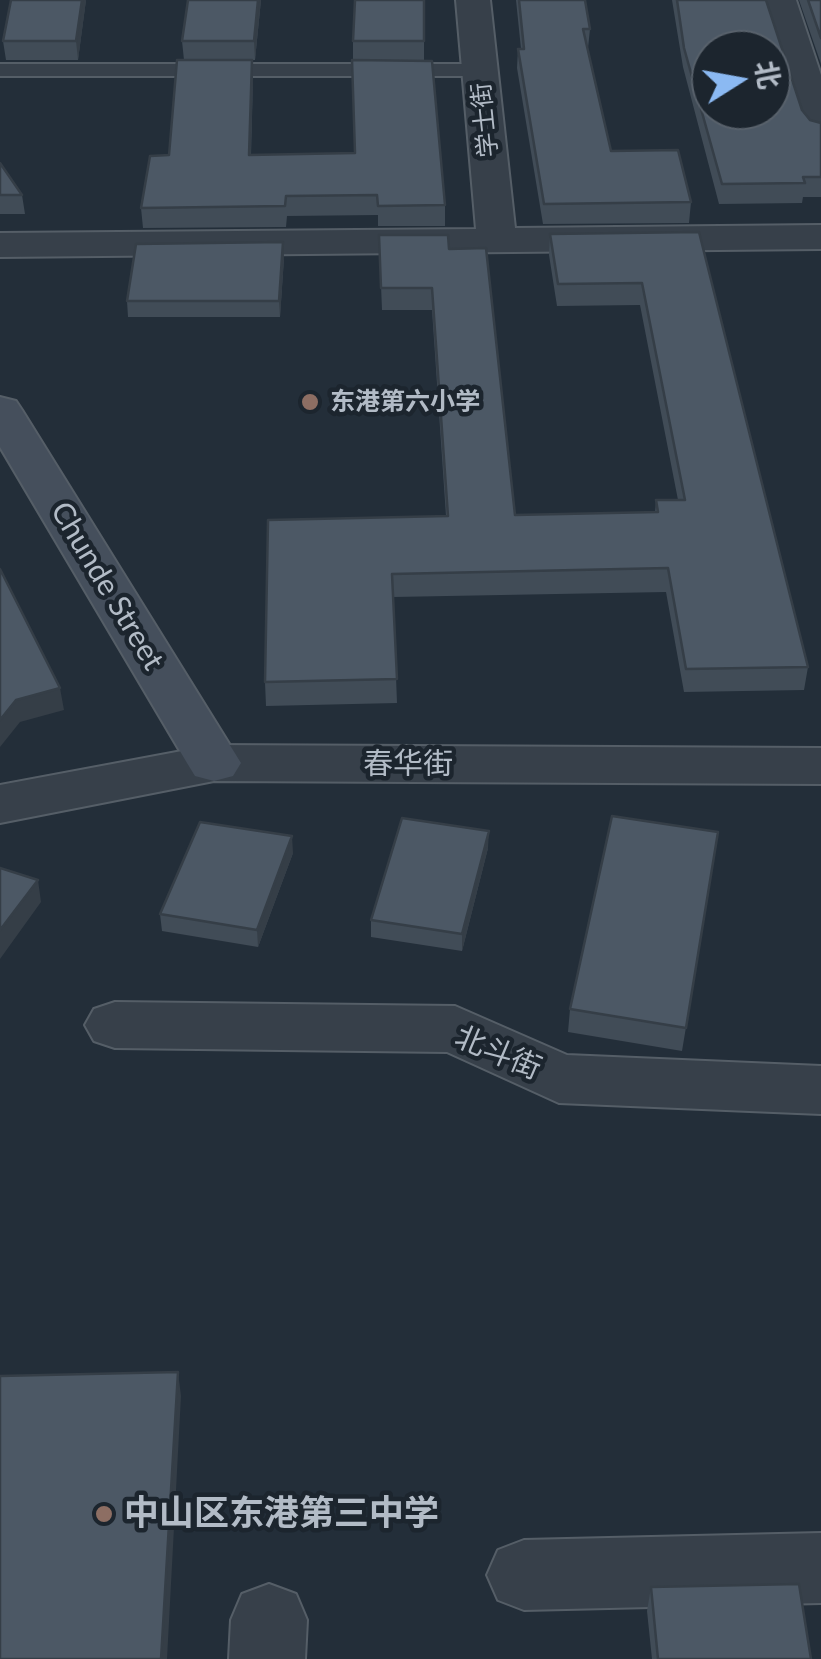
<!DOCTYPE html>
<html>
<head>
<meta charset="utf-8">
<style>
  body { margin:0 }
  #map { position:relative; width:821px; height:1659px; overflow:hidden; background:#232e39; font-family:Lato,"Noto Sans SC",sans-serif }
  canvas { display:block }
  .north { position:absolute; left:691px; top:30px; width:100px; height:100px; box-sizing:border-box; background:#1c252e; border:2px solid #58616b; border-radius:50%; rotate:79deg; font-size:28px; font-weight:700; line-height:40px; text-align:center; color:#b2bbc6 }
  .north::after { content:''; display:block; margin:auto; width:35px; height:45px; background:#8bb9f2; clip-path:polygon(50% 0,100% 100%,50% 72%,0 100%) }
</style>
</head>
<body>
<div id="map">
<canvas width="821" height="1659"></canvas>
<div class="north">北</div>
</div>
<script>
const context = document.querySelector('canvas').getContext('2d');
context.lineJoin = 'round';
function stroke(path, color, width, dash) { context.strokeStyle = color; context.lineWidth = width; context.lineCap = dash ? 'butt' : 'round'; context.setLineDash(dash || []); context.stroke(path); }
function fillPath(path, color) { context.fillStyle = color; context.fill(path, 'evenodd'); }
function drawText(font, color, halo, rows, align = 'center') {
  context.font = font + ' Lato,"Noto Sans SC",sans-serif'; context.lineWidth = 9; context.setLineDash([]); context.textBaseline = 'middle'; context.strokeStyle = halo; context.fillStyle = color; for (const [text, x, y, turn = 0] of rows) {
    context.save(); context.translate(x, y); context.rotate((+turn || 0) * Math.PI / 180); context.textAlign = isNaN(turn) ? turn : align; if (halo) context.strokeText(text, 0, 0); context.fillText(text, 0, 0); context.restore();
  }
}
const lane = new Path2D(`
  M0,64h480l10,6 -10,6h-480z`);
const street = new Path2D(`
  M456,0h34l25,228 306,-3v24l-821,8v-24l476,-4z
  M762,0h34l25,75v64l-13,-3 -5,-8z
  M214,745l607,3v36l-607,-3 -214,42v-38z
  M115,1002l340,4 112,49 254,11v48l-262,-11 -112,-51 -332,-4 -21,-7 -9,-16 9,-16z
  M821,1533v70l-297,7 -26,-10 -11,-25 11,-25 26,-10z
  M269,1584l27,10 11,26 -2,39h-76l2,-39 11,-26z`);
const secondary = new Path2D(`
  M0,397l16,4 6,9 219,353 -8,13 -19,5 -19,-5 -8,-13 -187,-316z`);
stroke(lane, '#555e67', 4);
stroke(street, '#555e67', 4);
stroke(secondary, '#555e67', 4);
fillPath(lane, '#37404a');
fillPath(street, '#37404a');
fillPath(secondary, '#454f5c');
fillPath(new Path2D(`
  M86,0l-8,60h-72l-3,-19z
  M188,0h73l-6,60h-71l-2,-19z
  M424,0v60h-71v-19z
  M516,0h69l5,29 -2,19 23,103 80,51 -2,21 -146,1 -26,-156 1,-19h3z
  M672,0h94l36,110 8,10 11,3v74h-18l-1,6 -83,1 -36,-137z
  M799,0h22v64z
  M252,60l1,20 -2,75 194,50v21h-67v-11l-91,1 -1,11 -143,1 -2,-20 28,-53z
  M0,163l22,32 3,19h-25z
  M699,232l109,435 -4,23 -120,2 -18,-100 -273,5 4,106 -131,3 -1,-24 181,-166 -14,-206h-50l-3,-75 70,14 66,266 140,-2 1,-13h22l-38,-195 -83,1 -8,-51 1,-21z
  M284,258l-4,59h-152l-1,-16z
  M488,848l-26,103 -91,-14v-17z
  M293,853l-35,94 -96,-16 -2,-17z
  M715,854l-33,197 -114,-19 2,-23z
  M651,1587l160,72h-159l-5,-48z`), '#414c57');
fillPath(new Path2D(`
  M82,0h4l-8,60 -2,-19z
  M258,0h3l-6,60 -1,-19z
  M252,60l1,20 -3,95 -1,-20z
  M283,242l1,16 -4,59 -1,-16z
  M60,688l4,22 -44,12 -20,25v-27l16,-20z
  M489,831l-1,17 -26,103v-17z
  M292,836l1,17 -35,94 -1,-17z
  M38,880l3,22 -41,57v-29z
  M178,1372l3,24 -14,263h-6z`), '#353e47');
const building = new Path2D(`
  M11,0h71l-6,41h-73z
  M188,0h70l-4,41h-72z
  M355,0h69v41h-71z
  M519,0h66l5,29h-7l28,122 67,-1 13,52 -147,2 -26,-155h6z
  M677,0h89l36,110 8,10 11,3v54h-18l2,6 -83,1 -38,-136zM711,50h60v60h-60z
  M808,0h13v38z
  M177,60h75l-3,95 106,-2 -3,-93 80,1 13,144 -67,1 -1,-11 -91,1 -1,10 -144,2 9,-52 19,-1z
  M0,163l22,32h-22z
  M699,232l109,435 -122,2 -18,-101 -276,6 5,105 -132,3 3,-162 180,-4 -16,-228h-51l-2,-53h69l1,14 37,-1 29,267 143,-3 -2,-12h29l-43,-217 -84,1 -8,-50z
  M283,242l-4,59h-152l9,-57z
  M0,569l60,119 -44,12 -16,20z
  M612,816l106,16 -32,196 -116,-19z
  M402,818l87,13 -27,103 -91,-14z
  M200,822l92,14 -35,94 -97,-16z
  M0,868l38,12 -38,50z
  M178,1372l-17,287h-161v-283z
  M799,1584l12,75h-153l-7,-72z`);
fillPath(building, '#4c5865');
stroke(building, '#353e47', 2.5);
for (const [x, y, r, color] of [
  [310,402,10,"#8d6e63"],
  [104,1514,10,"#8d6e63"]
]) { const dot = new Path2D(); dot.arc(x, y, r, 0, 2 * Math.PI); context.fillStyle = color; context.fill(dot); stroke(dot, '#1c252e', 4); }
drawText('25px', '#b2bbc6', '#1c252e', [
  ["学士街",485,120,-96]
]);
drawText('bold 25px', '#b2bbc6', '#1c252e', [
  ["东港第六小学",330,402]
], 'left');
drawText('30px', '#b2bbc6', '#1c252e', [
  ["Chunde Street",107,586,59],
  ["春华街",408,764],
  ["北斗街",498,1053,23]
]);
drawText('bold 35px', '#b2bbc6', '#1c252e', [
  ["中山区东港第三中学",124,1514]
], 'left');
</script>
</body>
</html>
